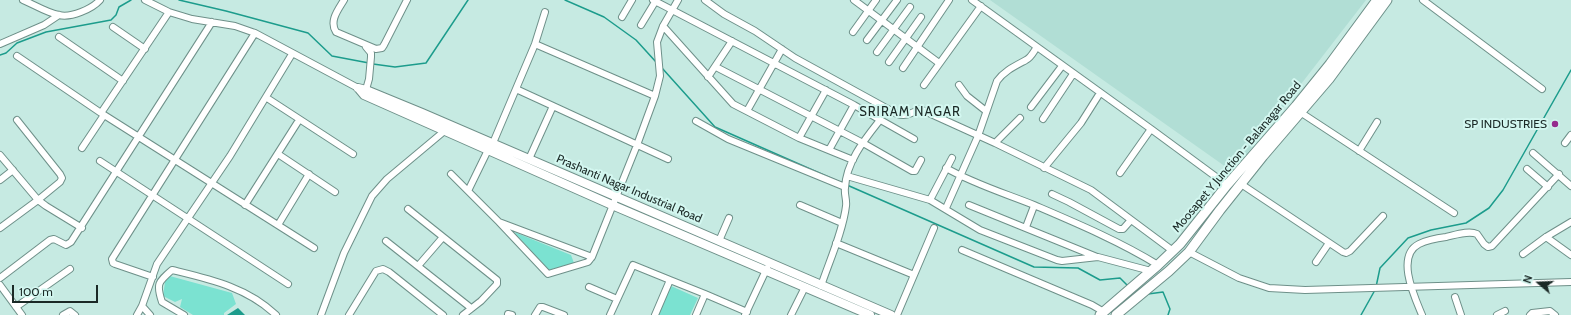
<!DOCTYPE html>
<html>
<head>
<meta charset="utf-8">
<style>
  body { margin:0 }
  #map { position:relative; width:1571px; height:315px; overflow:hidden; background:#c6eae2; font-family:Cabin,sans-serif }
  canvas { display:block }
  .north { position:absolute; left:1519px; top:263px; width:40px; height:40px; -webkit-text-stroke:3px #d3f7f0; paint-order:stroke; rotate:289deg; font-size:11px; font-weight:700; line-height:16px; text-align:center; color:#1b2926 }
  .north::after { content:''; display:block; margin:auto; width:14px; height:18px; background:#1b2926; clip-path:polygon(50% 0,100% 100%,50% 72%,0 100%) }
  .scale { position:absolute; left:12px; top:285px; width:86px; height:18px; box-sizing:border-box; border:2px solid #1b2926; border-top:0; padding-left:5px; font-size:12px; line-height:14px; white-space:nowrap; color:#1b2926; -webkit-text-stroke:3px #d3f7f0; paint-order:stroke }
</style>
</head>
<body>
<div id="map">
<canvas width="1571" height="315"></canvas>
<div class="north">N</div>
<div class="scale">100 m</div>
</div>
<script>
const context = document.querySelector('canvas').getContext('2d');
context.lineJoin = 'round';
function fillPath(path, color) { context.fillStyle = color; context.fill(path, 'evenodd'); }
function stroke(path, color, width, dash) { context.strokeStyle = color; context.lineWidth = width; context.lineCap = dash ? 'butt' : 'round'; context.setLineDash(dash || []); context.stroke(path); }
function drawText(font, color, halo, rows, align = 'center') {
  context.font = font + ' Cabin,sans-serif'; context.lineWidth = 4; context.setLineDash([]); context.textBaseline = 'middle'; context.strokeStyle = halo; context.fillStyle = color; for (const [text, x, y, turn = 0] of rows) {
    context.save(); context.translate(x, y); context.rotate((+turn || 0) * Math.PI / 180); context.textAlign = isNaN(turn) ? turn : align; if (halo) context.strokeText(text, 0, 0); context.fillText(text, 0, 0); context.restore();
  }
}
fillPath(new Path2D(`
  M990,0h376l-133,172z`), '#b1ded5');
fillPath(new Path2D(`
  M514,232l57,23 3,8 -25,7z
  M166,275l66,18 4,11 -12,9v2h-31l-13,-8 2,-8 -7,3 -12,-6z
  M671,286l27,12 -8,17h-32z`), '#7be2d1');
fillPath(new Path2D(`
  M238,308l7,7h-18z`), '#1c9c8c');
stroke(new Path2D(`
  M179,0l47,11 82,22 24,23 37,7
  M565,0l39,17 32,23 20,22
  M0,55l6,-2 11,-10 29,-11 65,-12 5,-5 3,-8 12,-7
  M373,64l22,3 31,-4 42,-63
  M662,68l53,59 127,56
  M847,185l187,82 44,1 22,12 20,-2 8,8
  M1376,287l4,-19 28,-30 23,-8 35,-7 23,-15 14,-18 68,-120
  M1148,294l15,-2 7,17 -2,6
  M1361,315l14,-25`), '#1c9c8c', 1.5);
const street = new Path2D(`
  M23,0c12,5 24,13 36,15 12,3 33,-6 41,-15
  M145,0l24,12 23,7 43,7 20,7 103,55
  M344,0c-6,10 -15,21 -8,32l40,17 6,-1 2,-3 23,-45
  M653,0l201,105 60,34
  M705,0l19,14 31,17 40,27 102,56c9,3 15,-1 23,-5l75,34 96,47 82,61
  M854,0l85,63
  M972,0l179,129
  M1423,0l119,89
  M169,12l-68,101 213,135
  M622,17l10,-17
  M641,25l14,-23
  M663,26l70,78 66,34 54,22
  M113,27l32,22
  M853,32l23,-32
  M59,37l64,44
  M867,40l30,-40
  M0,44l44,-19 15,-10
  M535,44l120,52
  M877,52l33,-45
  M17,56l84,57
  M889,62l32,-45
  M716,67l147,76 49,28h3l6,-11
  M903,68l46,-68
  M708,77l24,-36
  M924,85l57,-79
  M959,85l8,11 19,15
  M516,89l37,17
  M365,93l4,-14 2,-22v-4l-5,-6
  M267,98l86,56
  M1031,107l31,-41
  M747,111l35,-62
  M1300,112l154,101
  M1043,119l30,-45
  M696,121l32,18 117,48
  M799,138l27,-48
  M493,143l42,-99 10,-32
  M995,143l25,-25
  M1565,143l6,-8
  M82,148l22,-33
  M488,150l-20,41 31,31
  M829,150l25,-45
  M1359,151l18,-29
  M1533,153l38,33
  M278,154l57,38
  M0,155l38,45 8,6 36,22
  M529,159l24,-53 115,53
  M100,161l188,123
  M946,168c28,16 58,25 88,37 42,18 85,36 124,60
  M1044,168l37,-45 19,-30
  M1527,169l21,18
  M1120,173l31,-44 76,56
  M451,174l17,17
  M847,176l83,24 50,30 77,30 5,1 36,-4 53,14
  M0,180l13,-10
  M1241,184l102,68 3,1 4,-2 33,-35
  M1052,194l17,8 50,27h4l8,-9
  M930,200l22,-42
  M245,205l54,-85
  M800,205l42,18
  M969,205l128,52
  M946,208l32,-72 19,-55c7,-10 18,-15 29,-21 5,-2 8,-9 11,-13
  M408,209l89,71v4l-16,17 -18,14
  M278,225l31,-51
  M1026,227l8,-21
  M0,228l38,-28 22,-18 2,-4 -2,-4 -43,-54
  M1546,237l25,18
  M386,241l85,67
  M719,241l10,-23
  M836,243l78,32
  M962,250l130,55 12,7
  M1189,252l50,26 30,10 36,2 266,-8
  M1523,254l23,-17 25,-15
  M592,257l-93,-35 49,52 40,-12 4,-5 45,-112 18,-49 5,-20 -3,-34 6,-16 15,-26
  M1316,262l13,-19
  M418,266l25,-29
  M153,277l-38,-13 -2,-1 -1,-4 143,-226
  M0,278l50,-38 4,-1 12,6 5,-3 141,-220
  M670,280l35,14 -9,21
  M0,285l22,30
  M821,286c8,-24 22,-55 25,-80 1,-6 -2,-12 -1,-18 1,-26 20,-49 35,-68
  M589,287l28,12
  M705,294l42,18
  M1455,297l6,18
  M142,306l8,9
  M16,307l54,-38
  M508,314l4,1
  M63,315l7,-4 5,4
  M137,315l5,-9 15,-42 73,-108 62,-102
  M184,315l-22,-13c-6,-18 -4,-20 10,-32 37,9 75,17 104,45
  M321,315l23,-62 28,-57 15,-17 61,-51
  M349,315l27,-44 7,-2 6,3 54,43
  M535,315l5,-8h3l21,8
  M610,315l23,-50 37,15 -15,35
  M745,315l22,-47
  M791,315l14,-28
  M897,315l37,-87
  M1422,315c-7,-17 -27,-59 -3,-71 8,-4 19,-6 27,-7 9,-2 23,-7 31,-3l7,10 4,3 4,-1 67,-72
  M1497,315l8,-4
  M1530,315l2,-2 18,-2 5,4`);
const secondary = new Path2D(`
  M358,88l8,2 56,23 469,202
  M359,89l5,6 248,110 258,110`);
const primary = new Path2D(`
  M1100,315l58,-50 22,-21 47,-59 69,-79 34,-42 47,-64
  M1116,315l53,-44 20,-19 31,-42 43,-54 66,-77 58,-79`);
stroke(street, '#6e9089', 8);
stroke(secondary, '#6e9089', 10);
stroke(primary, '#6e9089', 11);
stroke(street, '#fff', 6);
stroke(secondary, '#fff', 8);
stroke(primary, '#fff', 9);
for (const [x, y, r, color] of [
  [1555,124,4,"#962b8d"]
]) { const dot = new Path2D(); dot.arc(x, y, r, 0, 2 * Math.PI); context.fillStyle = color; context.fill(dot); stroke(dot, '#d3f7f0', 1.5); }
drawText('12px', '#1b2926', '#d3f7f0', [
  ["SP INDUSTRIES",1547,124]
], 'right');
drawText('12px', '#1b2926', '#d3f7f0', [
  ["Moosapet Y Junction - Balanagar Road",1237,157,-50],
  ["Prashanti Nagar Industrial Road",629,189,23]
]);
context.letterSpacing = '1px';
drawText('13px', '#1b2926', '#d3f7f0', [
  ["SRIRAM NAGAR",910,112]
]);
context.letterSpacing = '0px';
</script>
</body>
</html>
